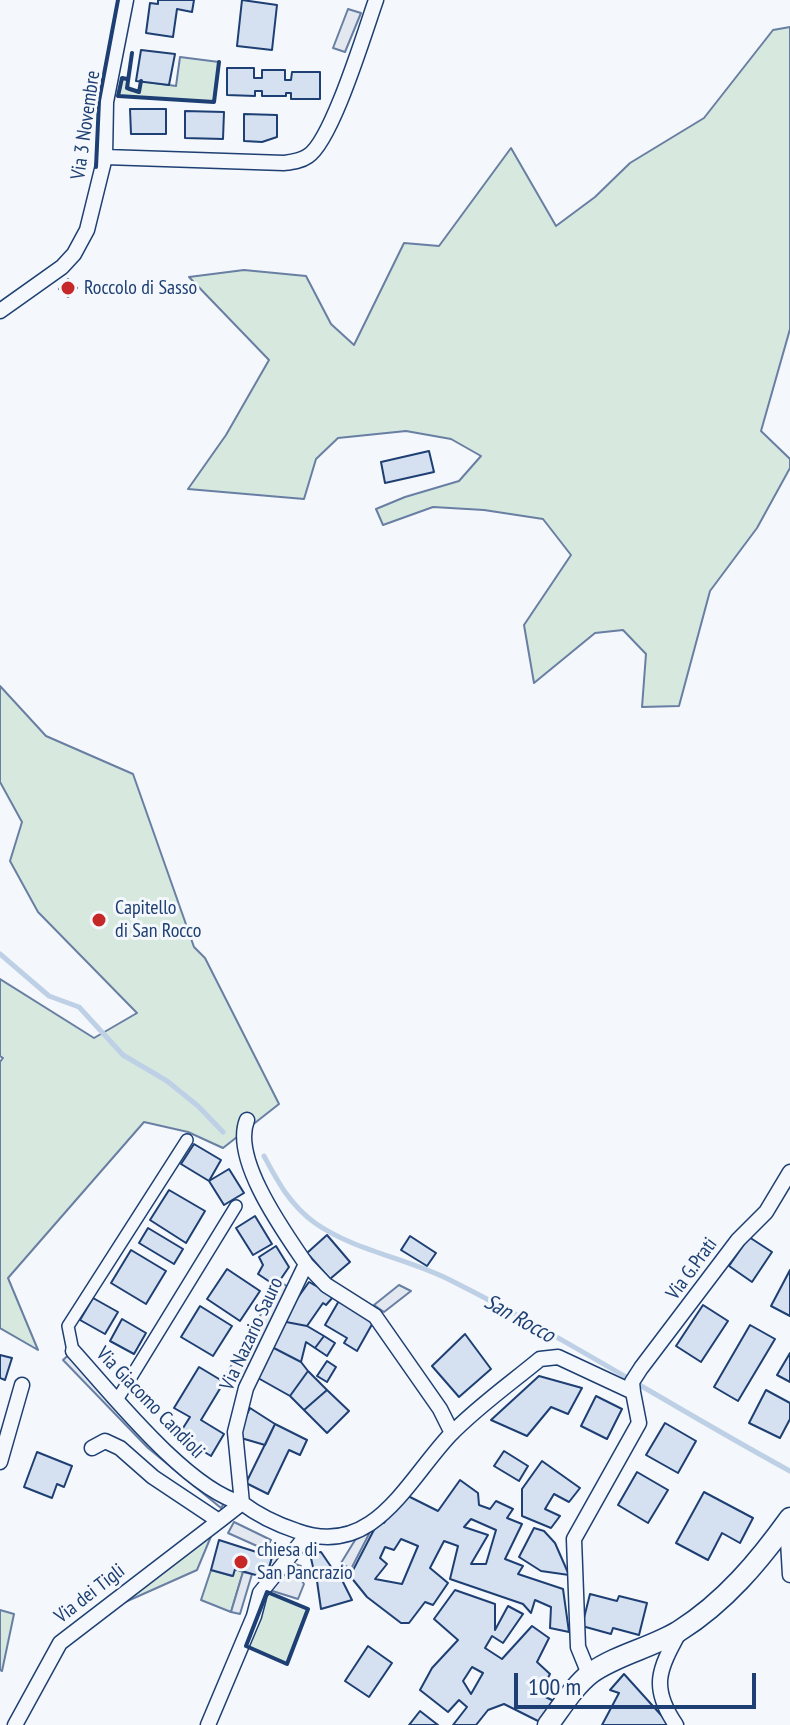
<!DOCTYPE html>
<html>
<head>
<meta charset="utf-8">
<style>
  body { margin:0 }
  #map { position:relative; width:790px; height:1725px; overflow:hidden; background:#f4f7fb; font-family:"PT Sans Narrow",sans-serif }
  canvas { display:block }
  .scale { position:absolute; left:514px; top:1673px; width:242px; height:36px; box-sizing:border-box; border:4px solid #1d3f73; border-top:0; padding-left:10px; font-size:24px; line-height:28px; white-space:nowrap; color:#1d3f73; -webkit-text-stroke:6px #f4f7fb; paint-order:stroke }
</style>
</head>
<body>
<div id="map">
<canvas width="790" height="1725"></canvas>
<div class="scale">100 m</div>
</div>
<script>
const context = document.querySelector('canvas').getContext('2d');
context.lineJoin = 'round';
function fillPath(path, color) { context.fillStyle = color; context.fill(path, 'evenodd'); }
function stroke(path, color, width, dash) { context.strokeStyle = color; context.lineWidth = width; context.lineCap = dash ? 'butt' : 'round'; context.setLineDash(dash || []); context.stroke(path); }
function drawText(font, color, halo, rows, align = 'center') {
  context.font = font + ' "PT Sans Narrow",sans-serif'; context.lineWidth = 6; context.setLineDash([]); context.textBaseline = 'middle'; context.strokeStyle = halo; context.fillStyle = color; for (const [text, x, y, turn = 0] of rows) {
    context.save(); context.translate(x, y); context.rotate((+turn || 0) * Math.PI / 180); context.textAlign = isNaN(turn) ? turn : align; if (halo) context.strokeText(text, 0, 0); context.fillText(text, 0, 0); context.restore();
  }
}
const green = new Path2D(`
  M790,27v302l-29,102 29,28v9l-33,60 -47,63 -31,115 -37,1 4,-53 -23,-24 -28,3 -61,50 -10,-58 47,-70 -28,-36 -59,-9 -51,-3 -50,18 -7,-16 29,-12 54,-16 22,-25 -30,-17 -45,-8 -68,7 -22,21 -12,40 -116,-10 38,-54 43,-75 -80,-83 55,-7 62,6 25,48 23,21 50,-102 35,3 72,-98 45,78 39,-29 35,-34 74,-45 69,-88z
  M180,57l39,5 -5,40 -96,-6 4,-18 5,1 2,11 10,2 2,-11 35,5z
  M0,686l46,50 87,38 61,173 11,11 74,146 -56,44 -35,-16 -44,-10 -136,156 30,72 -38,-22v-266l3,-4 -3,-2v-77l94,59 43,-25 -99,-101 -28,-51 12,-39 -22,-40z
  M212,1534l-15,36 -83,37z
  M235,1569l8,3 -12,40 -30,-12 10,-30 21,6z
  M267,1592l41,17 -21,55 -41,-18z
  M0,1610l14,4 -12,57 -2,-1z`);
fillPath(green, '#d7e8df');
stroke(green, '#687fa3', 2);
const parking = new Path2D(`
  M348,9l13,4 -16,39 -12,-4z
  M280,1281l13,10 -47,97 -19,-15z
  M399,1285l12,6 -27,21 -10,-7z
  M73,1351l85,93 69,55 -6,9 -73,-60 -85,-88z
  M234,1522l37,18 -5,10 -38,-17z
  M360,1532l9,2 -18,35 -10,-6z
  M272,1557l29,9 -3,9 6,9 -6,15 -35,-11z
  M243,1572l9,2 -12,40 -9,-2z`);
fillPath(parking, '#e3e8f0');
stroke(parking, '#687fa3', 2);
stroke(new Path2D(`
  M0,954l49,42 30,11 44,48 44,26 31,25 25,26
  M264,1156c14,26 26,49 51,67 40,28 92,35 135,57 116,58 226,129 340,191`), '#bed0e5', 5);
const building = new Path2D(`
  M158,0h36l-2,12 -15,-3 -4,28 -27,-4 4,-30 8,1z
  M242,0l35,5 -5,45 -35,-4z
  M141,50l34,4 -6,31 -33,-4z
  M227,68h27v10h8v-8h23v10h6l1,-8h28v27h-29v-6h-5v3h-24v-5h-7v5l-28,-1z
  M130,109h36v25h-35z
  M185,111l39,1 -1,27 -38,-1z
  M244,114l33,1v22l-15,5 -18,-1z
  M68,279l9,9 -9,9 -9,-8z
  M429,451l5,21 -49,11 -4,-21z
  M194,1144l27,16 -12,21 -28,-17z
  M229,1169l15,24 -20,12 -15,-24z
  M169,1190l36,21 -19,32 -36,-23z
  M255,1216l17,28 -19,11 -17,-27z
  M148,1228l35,21 -9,15 -35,-21z
  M327,1235l23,27 -20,17 -23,-26z
  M410,1236l26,17 -9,13 -26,-16z
  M749,1237l23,15 -20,30 -23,-16z
  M276,1246l13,21 -13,19 -18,-12 5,-9 -4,-8z
  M131,1250l35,21 -20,33 -35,-21z
  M227,1269l33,22 -20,30 -33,-22z
  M790,1270v46l-19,-10z
  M309,1282l25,14 -8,9 -3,-2 -16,23 -26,-5z
  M93,1298l25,14 -13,22 -25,-14z
  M340,1299l35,20 -18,32 -13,-8 3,-5 -22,-13z
  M703,1305l25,16 -27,41 -25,-16z
  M200,1306l32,20 -19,30 -32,-19z
  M122,1319l24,14 -12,21 -24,-13z
  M281,1321l26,5 17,10 -9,12 -9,-6 -5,20 -31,-16z
  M750,1325l25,14 -37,62 -24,-14z
  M465,1334l26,35 -32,28 -27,-31z
  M324,1336l11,7 -8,13 -12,-8z
  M270,1346l31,16 7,9 -18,25 -32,-18z
  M790,1353v29l-13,-7z
  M0,1355l12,3 -7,22 -5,-2z
  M327,1361l9,6 -9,15 -10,-6z
  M199,1367l25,15 -23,38 23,14 -13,22 -33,-20 12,-19 -16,-9z
  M308,1371l19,19 -23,20 -14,-14z
  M539,1376l43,12 -14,26 -17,-7 -24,29 -36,-16z
  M327,1390l22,21 -22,22 -23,-23z
  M766,1390l24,13v16l-10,19 -31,-15z
  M596,1396l26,13 -15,30 -26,-13z
  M250,1408l25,16 -10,21 -24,-7 2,-16z
  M665,1423l31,18 -18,32 -32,-18z
  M275,1424l32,16 -7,15 -11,-5 -21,44 -22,-11z
  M504,1451l24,15 -9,15 -25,-15z
  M37,1452l35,14 -8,21 -7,-3 -5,14 -28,-11z
  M542,1461l38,27 -11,14 -15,-8 -9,15 15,7 -9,12 -29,-12v-27z
  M637,1472l31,18 -20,33 -30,-18z
  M460,1480l18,13 1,12 11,4 6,-8 17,8 -6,9 15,6 -17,35 18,7 -5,8 45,15 6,43 -19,-4 1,-21 -16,-7 -4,13 -8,-9 -73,-25 8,-33 -14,-5 -14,27 18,15 -15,22 -8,-3 -16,21h-8l-34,-26 -17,-21 28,-54 6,1 20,-29 34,17zM471,1519l25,11 -10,34h-15l17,-29 -24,-8zM401,1539l17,7 -16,38 -27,-5 12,-15 -7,-6 5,-11 9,3z
  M704,1492l49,26 -13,25 -18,-10 -14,27 -32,-17z
  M534,1528l10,3 11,12 14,32 -28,-4 -22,-14z
  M219,1540l53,17 -6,21 -31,-9 -2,7 -22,-6z
  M321,1552l15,22 -20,6 -6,-26z
  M339,1574l13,26 -31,9 -4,-28z
  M455,1590l40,14v26l13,-24 15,8 -20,29 -11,-7 -7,12 17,11 30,-33 17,12 -12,24 13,12 -11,20 15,7 -14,21 -36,-18 -16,6 -12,15h-23l14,-18 -8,-7 -11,12 -28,-22 12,-22 26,-28 -24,-21zM472,1667l11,6 -12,21 -8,-13z
  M590,1594l27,7 2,-5 28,7 -8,32 -26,-7 -2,6 -29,-8z
  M368,1646l24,17 -23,34 -24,-16z
  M624,1674l46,51h-68l17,-32 -9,-3z
  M420,1711l18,14h-29z`);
fillPath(building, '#d5e0f0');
stroke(building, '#1d3f73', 2);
const pedestrian = new Path2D(`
  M73,1351l-5,-25 119,-186
  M117,1400l119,-194`);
const minor = new Path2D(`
  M105,157l179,6c8,-1 17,-2 24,-7 24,-15 57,-125 68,-156
  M0,311l62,-44 12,-13 13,-24 18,-73 1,-55 20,-102
  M247,1120c-16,39 38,113 59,144
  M73,1351c38,42 115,139 169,152
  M633,1392l-1,-10 9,-14 97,-128 28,-28 24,-40
  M452,1433l-12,-24 -65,-93 -49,-31 -20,-21 -60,124 -11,44 7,71c17,13 34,21 55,28 76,28 109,-49 153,-96 27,-28 61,-52 90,-76l18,-2 75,35 6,31 -65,116 4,108 11,27
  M92,1448l13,-7 15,7 33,29 66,44 23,-18
  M0,1462l22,-77
  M787,1524l3,51
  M15,1725l45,-82 159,-122
  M208,1725l46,-109 6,-23 47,-58
  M676,1725c-27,-39 -16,-57 4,-94`);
const secondary = new Path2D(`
  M548,1725c13,-17 26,-39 43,-52 27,-19 60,-25 88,-42 46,-29 80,-70 111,-113`);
stroke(pedestrian, '#1d3f73', 14);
stroke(minor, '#1d3f73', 17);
stroke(secondary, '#1d3f73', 23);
stroke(pedestrian, '#f4f7fb', 11);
stroke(minor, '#f4f7fb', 14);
stroke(secondary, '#f4f7fb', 20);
stroke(new Path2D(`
  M132,53l-5,35 12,4 2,-11
  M127,79l-5,-1 -4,18 96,6 5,-40
  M96,167l3,-66 19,-101
  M267,1592l41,17 -21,55 -41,-18z`), '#1d3f73', 4);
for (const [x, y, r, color] of [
  [68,288,8,"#c62828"],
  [99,920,8,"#c62828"],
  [241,1562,8,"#c62828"]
]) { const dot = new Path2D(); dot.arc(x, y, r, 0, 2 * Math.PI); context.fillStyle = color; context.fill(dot); stroke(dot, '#f4f7fb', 3); }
drawText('20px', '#1d3f73', '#f4f7fb', [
  ["Via 3 Novembre",86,125,-82],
  ["Via G.Prati",692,1269,-54],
  ["Via Nazario Sauro",252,1334,-65],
  ["Via Giacomo Candioli",150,1403,46],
  ["Via dei Tigli",90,1594,-38]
]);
drawText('20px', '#1d3f73', '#f4f7fb', [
  ["Roccolo di Sasso",84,288],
  ["Capitello",115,908],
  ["di San Rocco",115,931],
  ["chiesa di",257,1550],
  ["San Pancrazio",257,1573]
], 'left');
drawText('italic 22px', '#1d3f73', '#f4f7fb', [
  ["San Rocco",519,1319,29]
]);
</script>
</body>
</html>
